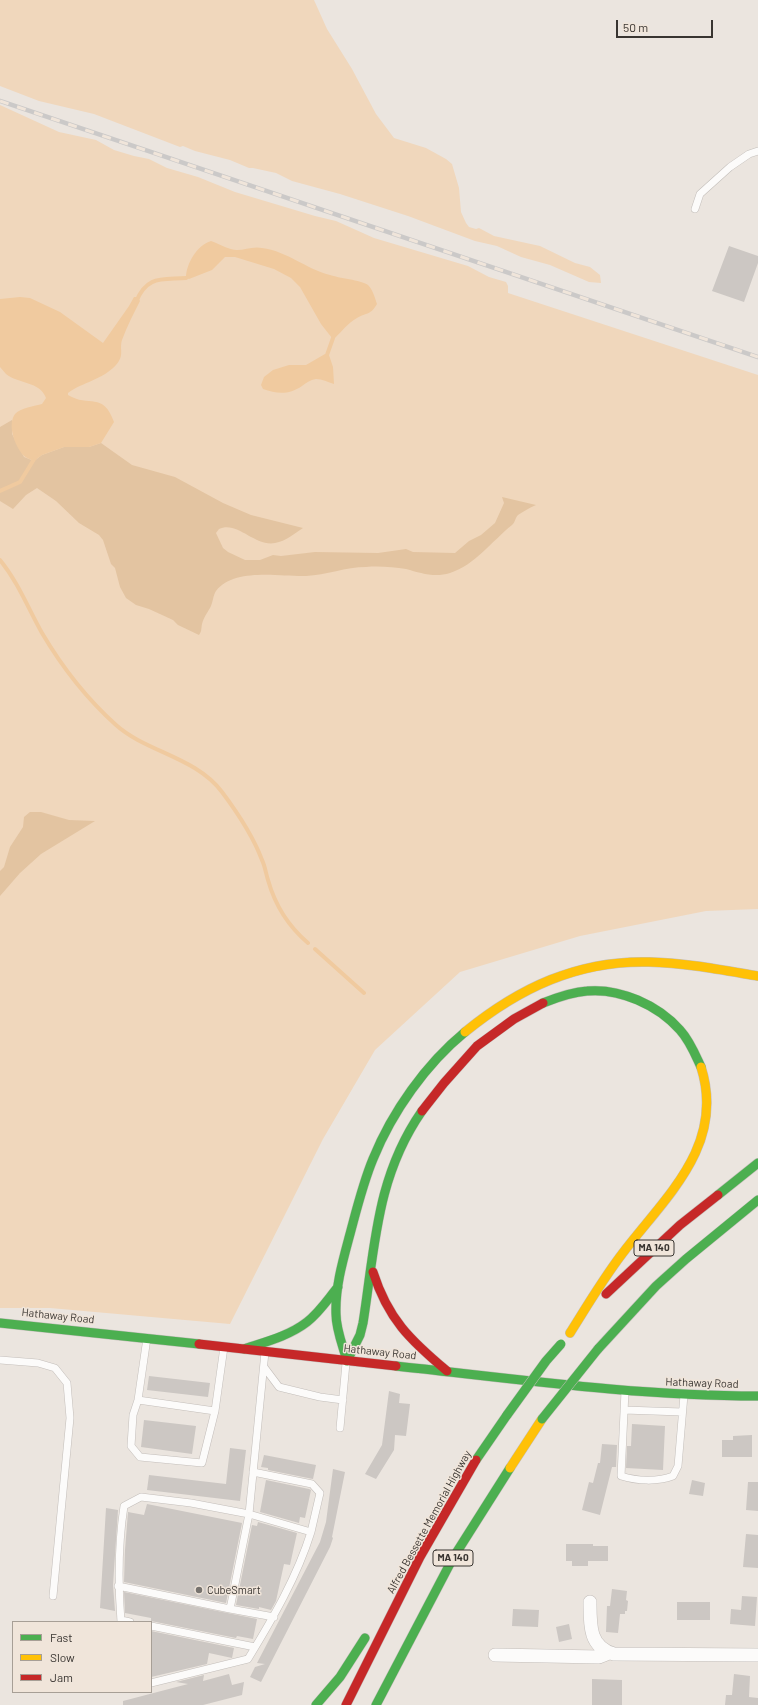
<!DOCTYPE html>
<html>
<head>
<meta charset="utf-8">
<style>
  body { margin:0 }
  #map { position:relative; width:758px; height:1705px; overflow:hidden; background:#ebe5df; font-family:Barlow,sans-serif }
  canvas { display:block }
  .legend { position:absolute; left:12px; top:1621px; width:140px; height:72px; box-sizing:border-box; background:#f0e5da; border:1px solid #a79f96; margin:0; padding:5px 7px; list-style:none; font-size:12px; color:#393531 }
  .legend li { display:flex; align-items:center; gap:8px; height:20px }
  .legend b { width:20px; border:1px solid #a79f96 }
  .scale { position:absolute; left:616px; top:20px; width:97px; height:18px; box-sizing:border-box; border:2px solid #393531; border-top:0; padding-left:5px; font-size:12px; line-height:14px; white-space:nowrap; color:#393531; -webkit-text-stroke:3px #f0e5da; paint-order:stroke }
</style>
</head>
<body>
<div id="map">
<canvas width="758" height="1705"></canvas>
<ul class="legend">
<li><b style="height:5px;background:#4caf50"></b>Fast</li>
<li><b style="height:5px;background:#ffc107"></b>Slow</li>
<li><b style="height:5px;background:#c62828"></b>Jam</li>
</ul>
<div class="scale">50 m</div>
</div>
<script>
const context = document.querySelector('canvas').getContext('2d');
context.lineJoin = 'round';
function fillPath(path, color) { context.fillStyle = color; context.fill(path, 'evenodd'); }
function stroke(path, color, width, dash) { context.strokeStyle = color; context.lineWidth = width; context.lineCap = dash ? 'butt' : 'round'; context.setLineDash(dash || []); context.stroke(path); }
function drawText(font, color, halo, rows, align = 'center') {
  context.font = font + ' Barlow,sans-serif'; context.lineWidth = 3; context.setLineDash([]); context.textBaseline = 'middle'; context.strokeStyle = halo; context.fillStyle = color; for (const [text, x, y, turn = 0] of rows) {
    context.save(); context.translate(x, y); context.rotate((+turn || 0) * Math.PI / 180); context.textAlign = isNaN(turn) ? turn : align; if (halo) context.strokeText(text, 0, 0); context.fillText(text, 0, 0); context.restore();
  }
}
fillPath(new Path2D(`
  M0,0h314l13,29 25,40 24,45 18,24 32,10 20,11 6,5 7,24 2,24 5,11 3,4 7,2 3,-1 15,8 46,10 35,17 15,4 10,8 1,8 -12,-1 -39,-17 -29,-8 -24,-11 -22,-5 -67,-25 -68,-22 -48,-13 -16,-8 -23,-5h-4l-19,-8 -35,-9 -12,-5 -3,1 -86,-33 -55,-13 -39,-15z
  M0,105l59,27 37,8 18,10 20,6 15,3 18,9 31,9 37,15 80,24 21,5 38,17 94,28 21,11 17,5 2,4v7l250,82v534l-52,2 -126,25 -120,36 -85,78 -52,89 -93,185 -180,-16h-50z`), '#f0d7bc');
fillPath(new Path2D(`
  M12,420v14l12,23 10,4 8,-6 22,-8h25l12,-4 31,22 43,12 48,26 28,12 52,13c-9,6 -17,13 -28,15 -20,4 -38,-23 -56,-14l-3,4 7,15 5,4 17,8h15l13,-5 8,1 34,-4 63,1 28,-4 7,3 42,1 14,-12 12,-6 14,-12 9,-20 -2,-6 34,8c-7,3 -12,6 -18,10 -3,3 -3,8 -6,10 -20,16 -37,40 -62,48 -16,5 -29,0 -44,-4 -12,-2 -28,-3 -40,-2 -20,0 -40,8 -60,9 -24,1 -72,-9 -90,15 -3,4 -3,12 -6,17 -3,5 -6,9 -8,16 -1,5 0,7 -3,11l-21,-10 -5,-5 -24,-11 -13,-4 -10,-7 -6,-11 -5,-19 -4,-4 -8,-24 -4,-5 -20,-12 -23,-22 -19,-13 -11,7 -13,14 -13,-8v-74z
  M30,812h11l28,8 26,1 -54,33 -21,19 -20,23v-25l4,-4 6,-20 13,-20 1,-10z`), '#e3c4a1');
fillPath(new Path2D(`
  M211,241c9,3 18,9 26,9 8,0 16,-4 25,-2 25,3 44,21 68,27 8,3 31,5 38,10 5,5 7,13 9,19 -7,12 -10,8 -20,14 -9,5 -15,13 -22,20h-3l-11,-14 -21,-37 -9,-9 -17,-9 -39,-12h-10l-13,13 -23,9 -3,-1c0,-14 11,-33 25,-37z
  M20,297l10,1 30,14 43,31 26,-37 5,-9h4l2,4c-6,12 -13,25 -18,39 -3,10 3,15 -6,25 -14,15 -33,17 -48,28v2c21,13 35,-4 46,27l-13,21 -12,4h-25l-22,8 -8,6c-4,-2 -8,-3 -11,-6 -8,-9 -16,-30 -8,-41 5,-6 20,-8 27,-10l4,-6c-6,-17 -28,-14 -40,-24 -2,-2 -4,-5 -6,-7v-68z
  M325,354l4,1 4,12 1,17c-6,-2 -12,-5 -18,-5 -6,1 -10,4 -14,7 -13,9 -25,8 -39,3l-2,-4 3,-8 9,-7 16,-5h17z`), '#f0ca9f');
stroke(new Path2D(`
  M136,302c11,-27 26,-22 50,-24
  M327,355l6,-17
  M0,491l20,-9 16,-26
  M0,560c18,22 28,48 42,73 20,34 44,65 74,92 30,27 80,32 106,67 15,20 31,44 40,68 3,6 4,14 6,20 7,25 20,46 40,63
  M315,949l49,44`), '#f0ca9f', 4);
fillPath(new Path2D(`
  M729,246l29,10v7l-14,39 -32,-11z
  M149,1376l61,7 -2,14 -61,-7z
  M389,1391l11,3 -1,9 11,1 -4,32 -11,-1 -1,15 -18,29 -11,-5 17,-29z
  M144,1420l52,6 -4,28 -51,-7z
  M632,1424l33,2 -2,44 -37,-2 1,-22h4z
  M752,1435v22h-30v-17h11v-4z
  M602,1444l15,1 -1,22h-4l-12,48 -18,-5 7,-28 4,1 5,-20h2z
  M230,1448l16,2 -6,51 -93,-11 2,-15 77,9z
  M264,1455l52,10 -3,14 -45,-9v-2l-7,-1z
  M333,1469l12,3 -13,65 1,1 -3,9 -69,135 -11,-5 5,-10 10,-3 -8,-1 63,-121 6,-20z
  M266,1480l43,9 2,1 -6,28 -5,-1 -1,6 -39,-11z
  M692,1480l13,3 -2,13 -14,-2z
  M748,1482h10v29l-12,-1z
  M147,1504l95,19 -16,80 -102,-21 1,-32 3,-38 16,3z
  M106,1508l12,2 -5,75 2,26 -15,-3z
  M258,1522l39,11 -7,32 -6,-1 -8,37 -5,9 -12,-3v2l-23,-4 16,-80 5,1z
  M746,1534l12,1v33l-15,-1z
  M566,1544h27v2h15v15h-20v5h-16v-5h-6z
  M612,1589l15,2 -1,9 2,1 -1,10h-2v3h-5l-2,19 -12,-1 1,-26h3z
  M124,1592l133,27 -4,20 -16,-3 -1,2 -85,-17v-3l-26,-5z
  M742,1596l15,1 -2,29 -25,-2 1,-15 10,1z
  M677,1602h33v18h-33z
  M513,1609l26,1 -1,17 -26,-1z
  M569,1624l3,15 -13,3 -3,-15z
  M151,1631l83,17 -2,10 -23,-5 -2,11 -56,13z
  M229,1674l3,11 12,-3 -2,13 -39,10h-80v-4l65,-17 -12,-2 28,-7 -1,6z
  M734,1674l16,2 -1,21 9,1v7h-33l1,-10h6z
  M592,1679l30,1v25h-30z`), '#ccc7c3');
const lane = new Path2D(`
  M695,209l5,-15 30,-27 19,-13 9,-3
  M147,1338l-9,62 77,11 9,-64
  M0,1360l38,3 17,5 12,15 3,35 -17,178
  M264,1367l15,20 41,10 23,3
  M625,1391l-4,85c16,5 36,6 52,0l5,-10 6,-71
  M138,1400l-5,15 -2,31 9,11 62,6 13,-52
  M624,1410l58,2
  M340,1428l6,-65
  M253,1472l59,12 8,9 -9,39
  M118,1586l112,23 19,-95 16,-162
  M230,1609l44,8
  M121,1620l9,2
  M121,1622c-3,-39 -3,-77 3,-116l17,-9 50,6 58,11 62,18c-14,45 -38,86 -63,127l-97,24
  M151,1626l104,21`);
const street = new Path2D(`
  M590,1602c0,23 -1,45 24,52l144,1
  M495,1655l104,2 10,-4`);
const fast = new Path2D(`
  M543,1003c15,-6 29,-11 44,-12 33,-3 71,14 93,39 10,11 15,24 21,37
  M718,1195l40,-32
  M0,1323l199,21
  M244,1349c21,-7 45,-13 63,-27 12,-9 21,-23 31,-35
  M598,1349l58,-63 30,-27 72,-59
  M347,1361l13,-26 3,-12c12,-76 13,-146 59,-212
  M347,1361c-4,-15 -11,-31 -11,-47 -1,-27 7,-54 14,-80 7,-26 13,-51 23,-75 19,-47 53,-95 92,-127
  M396,1366c120,13 241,30 362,30
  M476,1460l31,-45
  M316,1705l24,-28 25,-39
  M376,1705l77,-147 57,-90`);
const slow = new Path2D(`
  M465,1032c54,-44 113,-72 184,-70 37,1 73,8 109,14
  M570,1333c17,-27 33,-54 52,-79 43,-57 104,-108 79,-187
  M510,1468l32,-49`);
const jam = new Path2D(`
  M422,1111l22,-28 33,-37 37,-27 29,-16
  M373,1272c15,47 37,68 74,99
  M606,1294l74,-69 38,-30
  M199,1344l197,22
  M346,1705l74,-148 56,-97`);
stroke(lane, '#c3beba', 8);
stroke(street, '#c3beba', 14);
stroke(fast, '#c3beba', 10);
stroke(slow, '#c3beba', 10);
stroke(jam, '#c3beba', 10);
stroke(lane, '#fcfbfa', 7);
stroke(street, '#fcfbfa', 13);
stroke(fast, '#4caf50', 9);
stroke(slow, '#ffc107', 9);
stroke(jam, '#c62828', 9);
const rail = new Path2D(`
  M0,101l758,256`);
stroke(rail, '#cbc9c8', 4.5);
stroke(rail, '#f0e5da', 3, [9]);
const fastBridge = new Path2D(`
  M507,1415l39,-54 15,-17
  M542,1419l56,-70`);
stroke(fastBridge, '#c3beba', 10, []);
stroke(fastBridge, '#4caf50', 9);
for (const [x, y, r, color] of [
  [199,1590,4,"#77736e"]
]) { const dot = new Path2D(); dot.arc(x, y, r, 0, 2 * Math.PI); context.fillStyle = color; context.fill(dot); stroke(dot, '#f0e5da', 1.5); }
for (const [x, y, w] of [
  [654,1248,40],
  [453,1558,40]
]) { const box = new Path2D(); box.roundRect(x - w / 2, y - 8, w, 16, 3); context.fillStyle = '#f0e5da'; context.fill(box); stroke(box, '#393531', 1); }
drawText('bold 10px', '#393531', null, [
  ["MA 140",654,1248],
  ["MA 140",453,1558]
]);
drawText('11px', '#393531', '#f0e5da', [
  ["Hathaway Road",58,1316,6],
  ["Hathaway Road",380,1352,6],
  ["Hathaway Road",702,1383,2],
  ["Alfred Bessette Memorial Highway",429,1522,-61]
]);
drawText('11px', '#393531', '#f0e5da', [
  ["CubeSmart",207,1590]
], 'left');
</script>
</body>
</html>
